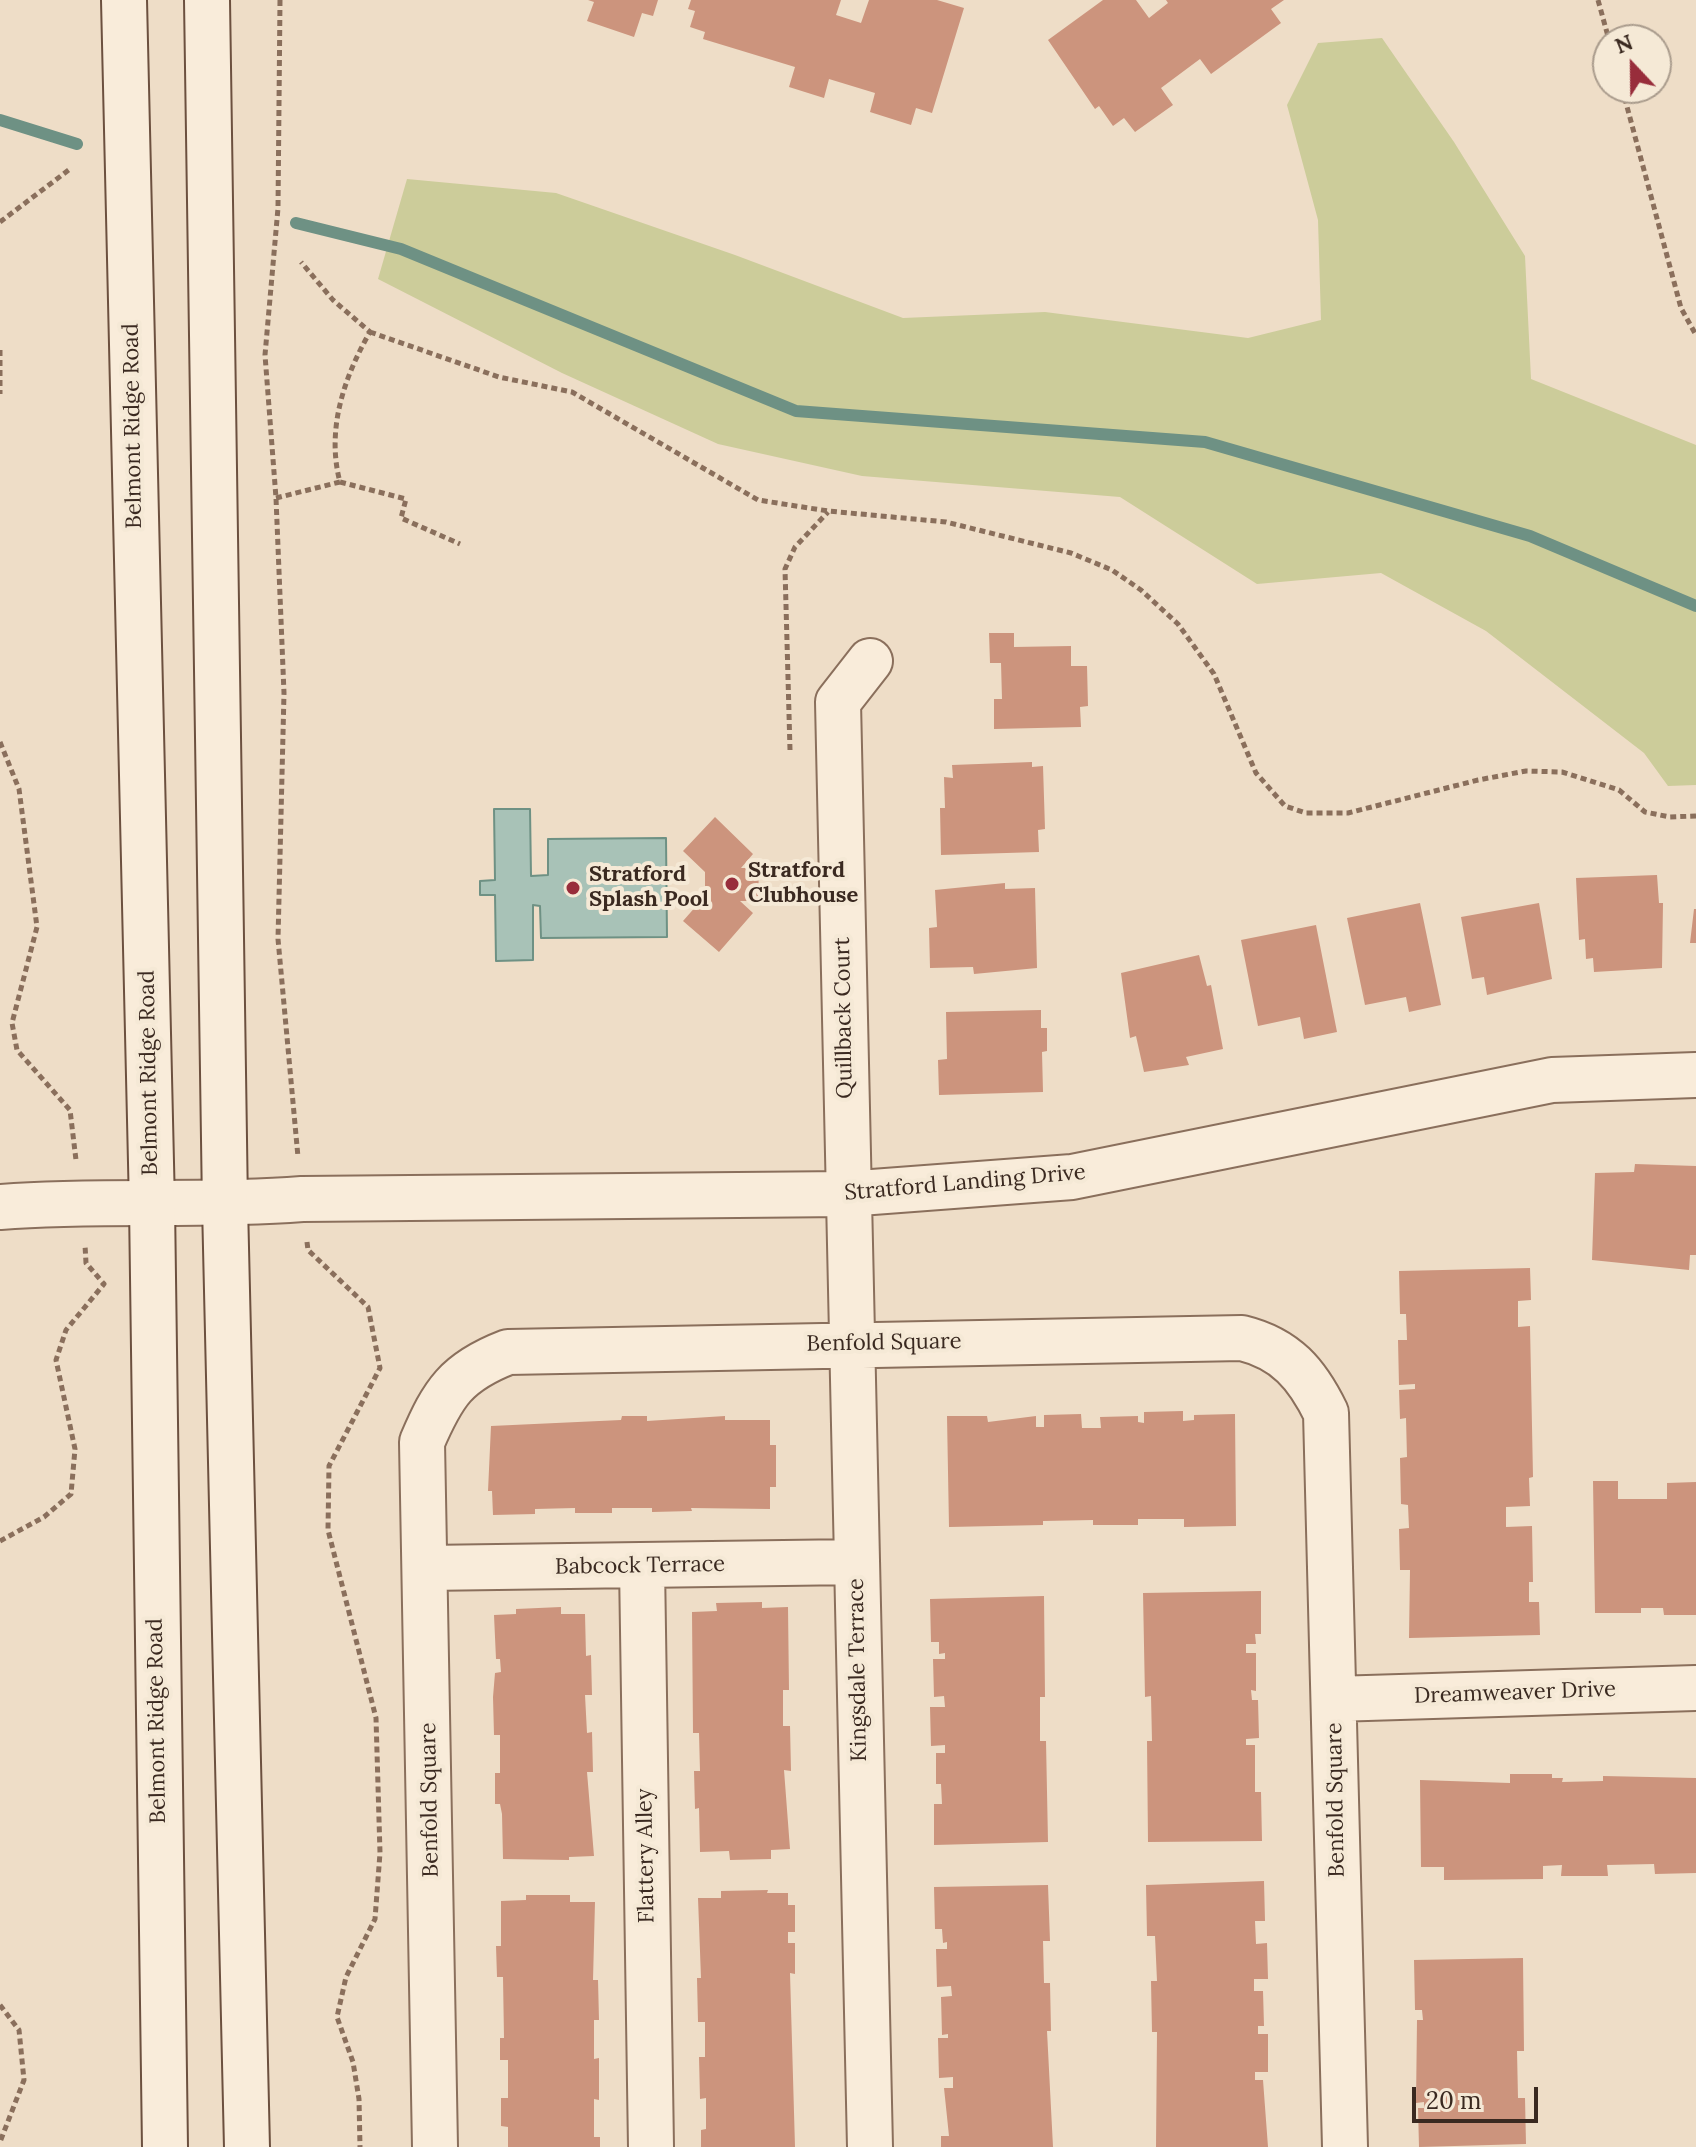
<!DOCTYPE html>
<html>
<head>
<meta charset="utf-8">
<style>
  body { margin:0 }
  #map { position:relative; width:1696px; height:2147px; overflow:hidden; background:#eeddc7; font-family:Lora,serif }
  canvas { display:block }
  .north { position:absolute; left:1592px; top:24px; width:80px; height:80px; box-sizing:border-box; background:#f5e9d6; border:2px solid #aa9c8d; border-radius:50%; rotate:338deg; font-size:22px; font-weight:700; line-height:32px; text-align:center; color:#3a2920 }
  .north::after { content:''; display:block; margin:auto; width:28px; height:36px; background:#982d3b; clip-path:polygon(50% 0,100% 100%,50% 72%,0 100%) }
  .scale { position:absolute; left:1412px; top:2087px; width:126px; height:36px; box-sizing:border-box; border:4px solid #3a2920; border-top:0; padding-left:10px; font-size:24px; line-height:28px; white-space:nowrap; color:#3a2920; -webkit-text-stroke:6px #f5e9d6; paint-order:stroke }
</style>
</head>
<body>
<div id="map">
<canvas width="1696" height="2147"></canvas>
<div class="north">N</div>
<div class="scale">20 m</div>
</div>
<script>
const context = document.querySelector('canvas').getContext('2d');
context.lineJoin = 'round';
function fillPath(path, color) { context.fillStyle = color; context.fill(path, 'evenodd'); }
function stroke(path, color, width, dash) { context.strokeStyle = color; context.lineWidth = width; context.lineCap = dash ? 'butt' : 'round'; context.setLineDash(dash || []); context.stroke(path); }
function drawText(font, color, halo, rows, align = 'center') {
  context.font = font + ' Lora,serif'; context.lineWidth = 8; context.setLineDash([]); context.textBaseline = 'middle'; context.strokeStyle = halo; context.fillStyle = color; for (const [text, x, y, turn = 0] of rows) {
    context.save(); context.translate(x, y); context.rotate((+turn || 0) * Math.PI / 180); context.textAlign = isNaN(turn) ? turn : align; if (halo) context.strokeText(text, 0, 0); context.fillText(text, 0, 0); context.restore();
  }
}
fillPath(new Path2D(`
  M1382,38l72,104 71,114 6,123 165,66v340l-28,1 -24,-33 -158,-122 -105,-58 -124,11 -137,-87 -258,-21 -144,-32 -156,-71 -184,-94 29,-100 149,14 179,62 168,63 142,-6 203,26 73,-18 -3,-100 -31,-115 31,-62z`), '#cccc9a');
const water = new Path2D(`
  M494,809h36l1,67 17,-1v-36l118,-1 1,99 -126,1 -1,-32 -7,-1v55l-37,1 -1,-66h-15v-14l15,-1z`);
fillPath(water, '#a8c2b7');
stroke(water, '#6e9184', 2);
stroke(new Path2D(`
  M0,120l77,24
  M296,223l105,26 395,162 409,31 325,94 166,70`), '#6e9184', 12);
fillPath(new Path2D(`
  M588,0h70l-5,16 -11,-3 -8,24 -47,-16 7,-19z
  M691,0h150l-5,15 25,8 8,-23h68l27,8 -32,105 -16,-5 -5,17 -41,-13 5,-19 -46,-14 -5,19 -35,-11 6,-20 -92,-28 2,-7 -15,-5 5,-16 -7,-2z
  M1103,0h33l13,18 19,-15 -2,-3h118l-13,9 10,14 -70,51 -11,-15 -39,29 12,17 -38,27 -11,-14 -11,8 -14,-20 -4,3 -47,-69z
  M989,633h25v14l57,-1v20h16l1,40 -8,1 1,20 -87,2v-30h8l-1,-36h-11z
  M1032,762v5l11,-1 2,63 -7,1 1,22 -98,3 -1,-47h5l-1,-31 9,1 -1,-13z
  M715,817l38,37 -12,14h18l-1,33h-18l13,12 -34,39 -36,-31 22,-25v-24l-22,-21z
  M1657,875l2,28h4l-1,65 -68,4 -1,-14 -7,1 -1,-20 -6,1 -3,-62z
  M1005,883v6l30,-1 2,80 -63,6 -1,-7 -43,1 -1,-40 8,-1 -2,-37z
  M1420,903l21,102 -32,7 -3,-15 -41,8 -18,-87z
  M1539,903l13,76 -65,16 -3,-18 -12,2 -11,-62z
  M1694,909h2v34h-6z
  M1316,925l21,107 -33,7 -4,-22 -42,9 -17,-86z
  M1199,955l8,31 4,-1 12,64 -37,8 3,8 -45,7 -8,-36 -6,2 -9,-65z
  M1041,1010v18h6v23l-5,1 1,40 -104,3 -1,-35 9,-1 -1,-47z
  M1635,1164l61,2v89h-6l-1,15 -97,-10 3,-87 39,-1z
  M1530,1268l1,32 -13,1v26l12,-1 3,151 -4,1 1,28 -24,1v20l26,-1 1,56h-4v20h10l1,33 -131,3 1,-68h-10l-1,-41 10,-1 -1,-23 -7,-1 -1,-46 7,-1 -1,-39 -6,1 -1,-29 16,-1v-5l-16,1 -1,-45h9l-1,-26h-6l-1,-43z
  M1183,1411v10l11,-1v-5l41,-1 1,112 -52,1v-8h-46v6h-45v-5l-50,1v4l-94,2 -2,-111h40l1,6 48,-6v11h8v-12l37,-1 1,14h19l-1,-11 38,-1v6l6,1v-11z
  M622,1416h25v5l78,-5v4h45v25h6v42h-6v22l-79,-1 1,3 -40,1v-4h-40v5h-37v-5l-40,1v5l-42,1 -1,-24h-4l3,-65 130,-6z
  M1593,1481h25v18h49v-16l29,-1v133h-32l-1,-7h-22v5h-46z
  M1261,1591v43h-6l1,10h-10v9h10v38l-5,-1 1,10h6l1,38 -13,1v6h9v47h6l1,49 -114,1 -1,-101h5l-1,-45 -6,1 -2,-104z
  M1044,1596l1,101h-5v44h6l2,101 -114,3v-41h8l-1,-20h-5v-31h9v-8l-14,1 -1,-39h15l-1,-11 -10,1 -1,-38h12v-6l-6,1v-12h-8l-1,-43z
  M762,1602v6l26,-1 1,83h-6v36h7l1,45 -7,-1 6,79 -19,1v9l-41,1 -1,-9 -29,1 -1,-44 -4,1 -1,-38h6l-1,-38h-6l-1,-121 25,-1 -1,-8z
  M561,1607v7h24l1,42 5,-1 1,40h-7l2,38 5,-1 1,40h-6l7,84 -25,1v3l-66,-1 -1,-45 -2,-10h-5v-31h5v-38h-6l-1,-38 2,-24 6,-1 -1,-13h-4l-2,-44 22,-1v-5z
  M1510,1774h42v4h11l-1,4 41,-1v-5l93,2v95l-41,1 -1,-10 -47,1 1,11h-47l1,-11 -19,1v13l-99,1v-13h-23l-1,-87 90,3z
  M1264,1881l1,40h-10l1,23 11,-1 1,36h-14v12h9l1,35h-6v8h10v38h-13v8h8l5,67h-112l1,-115h-5l-1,-51h6l-2,-45h-8l-1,-51z
  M1048,1885l2,56h-7l1,42h6l1,48h-4l6,116h-112v-11h8l-5,-48h9v-11l-14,1 -1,-40h10v-4l-6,1 -1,-38 11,-1 -1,-10 -14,1 -1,-38h11v-7l-4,1 -1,-14h-7l-1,-42z
  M768,1890l-1,3h21v12h7v27h-7v11h7v31l-5,-1 5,174h-94v-17l5,-1v-31l-6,1 -1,-42h6v-35h-7l-1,-44h4l-3,-80h23v-7z
  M526,1895h44v7h25l-2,78h5l1,40h-5v39l5,-1v42l-5,-1v38h6v10h-92v-20l-7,-1v-28h7v-38h-8v-22h4l-1,-61h-6l-1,-31h5v-45l25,-1z
  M1523,1958l1,93h-7l1,47h7l1,46 -107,3 -1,-39h6v-6l-8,1 1,-83h6l-1,-10h-7l-1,-50z`), '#cc947d');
const street = new Path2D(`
  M0,1207c101,-8 201,0 302,-8l544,-5 226,-17 480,-97 144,-5
  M642,1566l9,581
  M426,1568l429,-6
  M1334,1699l362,-11
  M435,2147l-13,-705c21,-49 34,-70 86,-90l734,-14c44,11 65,36 84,75l19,734
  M870,2147l-32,-1445 32,-41`);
const secondary = new Path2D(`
  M124,0l28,1205 13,942
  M207,0l18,1205 22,942`);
stroke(street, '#8a6f5c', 48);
stroke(secondary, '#6c503f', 48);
stroke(new Path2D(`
  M280,0l-2,208 -13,147 11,143 8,195 -6,246 20,218
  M1598,0l11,40
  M1622,88l59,220 15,27
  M0,222l70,-53
  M370,332l129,45 73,15 186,108 70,11 118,11 125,31 41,17 29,20 37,34 36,50 42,99 29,33 21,7h42l130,-33 48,-9 36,1 57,18 26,22 25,5 26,-1
  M0,350v44
  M340,482l66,17 -5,19 59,26
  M276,498l64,-16c-14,-52 4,-105 30,-150l-37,-32 -32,-38
  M0,742l19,47 18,138 -25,96 5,27 53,60 6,50
  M790,750l-5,-181 10,-22 33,-35
  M307,1242l1,8 60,57 12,61 -51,98 -1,64 48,188 4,135 -5,66 -29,58 -9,40 16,45 6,37 1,48
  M0,1541l44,-24 27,-23 4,-45 -19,-89 10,-30 38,-46 -18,-21 -1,-18
  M0,2005l19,25 5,50 -24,62`), '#8a6f5c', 5, [6, 4]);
stroke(street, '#f9ecda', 44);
stroke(secondary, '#f9ecda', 44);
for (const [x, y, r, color] of [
  [732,884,8,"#982d3b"],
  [573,888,8,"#982d3b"]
]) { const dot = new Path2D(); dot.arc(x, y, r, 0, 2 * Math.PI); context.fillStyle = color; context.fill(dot); stroke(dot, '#f5e9d6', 3); }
drawText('22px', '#3a2920', '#f5e9d6', [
  ["Belmont Ridge Road",133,426,-91],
  ["Quillback Court",844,1018,-91],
  ["Belmont Ridge Road",149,1073,-91],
  ["Stratford Landing Drive",965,1183,-5],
  ["Benfold Square",884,1343,-1],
  ["Babcock Terrace",640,1566,-1],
  ["Kingsdale Terrace",858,1670,-91],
  ["Dreamweaver Drive",1515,1693,-2],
  ["Belmont Ridge Road",157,1721,-91],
  ["Benfold Square",430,1800,-91],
  ["Benfold Square",1336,1800,-91],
  ["Flattery Alley",646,1856,-91]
]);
drawText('bold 22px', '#3a2920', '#f5e9d6', [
  ["Stratford",748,871],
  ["Clubhouse",748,896],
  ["Stratford",589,875],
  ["Splash Pool",589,900]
], 'left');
</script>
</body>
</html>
